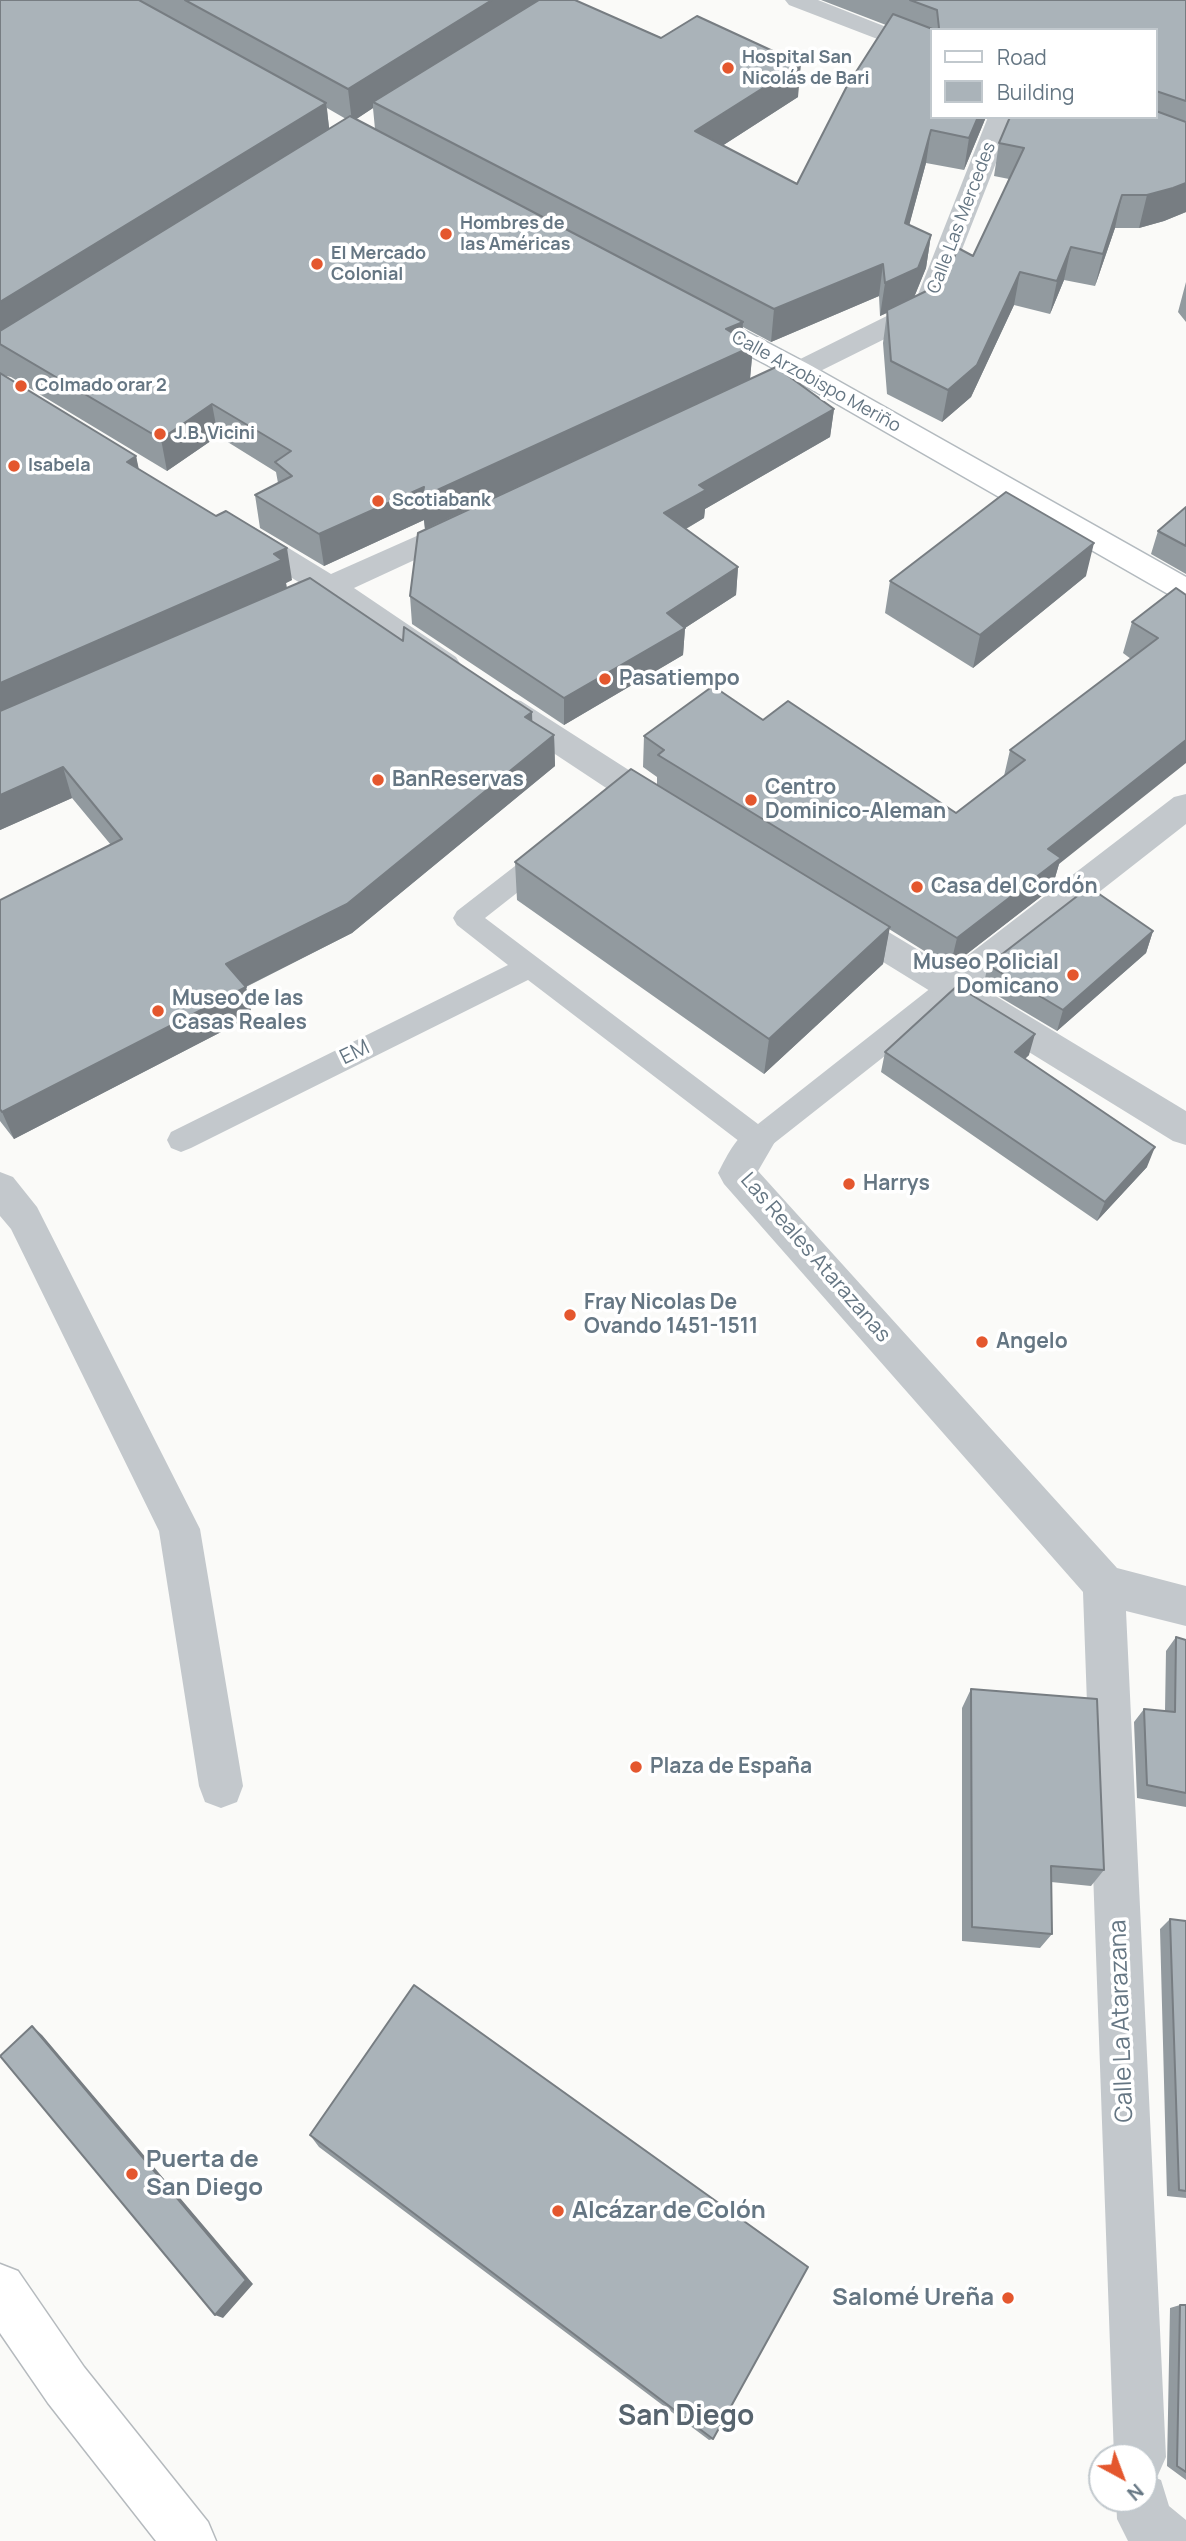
<!DOCTYPE html>
<html>
<head>
<meta charset="utf-8">
<style>
  body { margin:0 }
  #map { position:relative; width:1186px; height:2541px; overflow:hidden; background:#fafaf8; font-family:Manrope,sans-serif }
  canvas { display:block }
  .legend { position:absolute; left:930px; top:28px; width:228px; height:91px; box-sizing:border-box; background:#fff; border:2px solid #c1c8cd; margin:0; padding:9px 12px; list-style:none; font-size:21px; color:#657683 }
  .legend li { display:flex; align-items:center; gap:14px; height:35px }
  .legend b { width:35px; border:2px solid #c1c8cd }
  .north { position:absolute; left:1088px; top:2443px; width:70px; height:70px; box-sizing:border-box; background:#fff; border:2px solid #c1c8cd; border-radius:50%; rotate:139deg; font-size:19px; font-weight:700; line-height:28px; text-align:center; color:#657683 }
  .north::after { content:''; display:block; margin:auto; width:24px; height:32px; background:#e4572e; clip-path:polygon(50% 0,100% 100%,50% 72%,0 100%) }
</style>
</head>
<body>
<div id="map">
<canvas width="1186" height="2541"></canvas>
<ul class="legend">
<li><b style="height:9px;background:#fff"></b>Road</li>
<li><b style="height:19px;background:#aab3b9"></b>Building</li>
</ul>
<div class="north">N</div>
</div>
<script>
const context = document.querySelector('canvas').getContext('2d');
context.lineJoin = 'round';
function stroke(path, color, width, dash) { context.strokeStyle = color; context.lineWidth = width; context.lineCap = dash ? 'butt' : 'round'; context.setLineDash(dash || []); context.stroke(path); }
function fillPath(path, color) { context.fillStyle = color; context.fill(path, 'evenodd'); }
function drawText(font, color, halo, rows, align = 'center') {
  context.font = font + ' Manrope,sans-serif'; context.lineWidth = 7; context.setLineDash([]); context.textBaseline = 'middle'; context.strokeStyle = halo; context.fillStyle = color; for (const [text, x, y, turn = 0] of rows) {
    context.save(); context.translate(x, y); context.rotate((+turn || 0) * Math.PI / 180); context.textAlign = isNaN(turn) ? turn : align; if (halo) context.strokeText(text, 0, 0); context.fillText(text, 0, 0); context.restore();
  }
}
const secondary = new Path2D(`
  M705,313l10,2 95,50 376,212v24l-11,-3 -385,-221 -95,-50 -4,-6 4,-6z`);
const primary = new Path2D(`
  M0,2264l18,7 66,96 124,155 8,19h-60l-108,-138 -48,-70z`);
stroke(secondary, '#b3babf', 3);
stroke(primary, '#b5babe', 3);
fillPath(new Path2D(`
  M546,846l9,3 4,7 -4,7 -70,55 273,206 183,-144 10,-3 10,3 4,8 -4,8 -193,152 -10,4 -10,-4 -220,-168 -337,168 -10,4 -10,-4 -4,-8 4,-8 337,-167 -51,-40 -4,-7 4,-7 80,-62z`), '#c3c8cc');
fillPath(new Path2D(`
  M785,0h33l114,45v15l-143,-55z
  M988,117h26l-77,196 -163,81 -10,3 -10,-3 -4,-6 4,-6 161,-80z
  M464,515l11,3 4,7 -4,7 -121,56 102,69 5,8 -5,8 -11,3 -11,-3 -106,-73 -16,6 -11,-4 -4,-7 8,-9 -73,-45 -4,-7 4,-7 11,-3 11,3 77,47z
  M510,698l11,3 153,98 5,9 -5,9 -12,3 -12,-3 -151,-100 -5,-8 5,-8z
  M1186,794v30l-207,162 207,125v34l-13,-4 -345,-213 -5,-9 5,-9 12,-4 12,4 98,59 224,-172z
  M758,1125l13,4 5,11 -18,31 359,397 69,18v40l-60,-15 40,846 -8,18 -4,2 7,3 8,26 17,14v21h-58l-11,-22 -1,-20h28v-42h-30l-31,-865 -359,-408 -6,-11c10,-19 20,-41 40,-48z
  M0,1172l13,5 24,30 163,322 43,257 -6,16 -16,6 -16,-6 -6,-16 -40,-255 -148,-302 -11,-13z`), '#c3c8cc');
fillPath(secondary, '#fff');
fillPath(primary, '#fff');
fillPath(new Path2D(`
  M0,0h575l223,97 -76,49 75,38 89,-159 -65,-25h365v212l-22,9 -25,7h-24l-20,58 -31,-6 -14,34 -36,-9 -43,92 -29,25 -55,-28 -4,-51 4,-30 -7,3 -1,-20 -108,46 -28,-15 -1,13 11,6 -3,33 -325,150 -1,-9 -100,46 -64,-38 -5,-33 23,-12 -2,-11 -58,-36 -51,35 -156,-94 -9,-2 134,81 2,13 154,111 -6,3 1,5 116,53 129,71v9l22,14 1,31 -203,167 -106,54 6,29 -238,123 -14,-18v-221l111,-55 -39,-47 -72,32zM932,30h224v87l-157,26 -5,33 15,3 -36,77 -30,27 -29,14 12,-29 5,-33 -22,-10 17,-62 38,7 22,-53zM327,108l19,11 -17,10zM373,108l2,21 -19,-10z
  M1186,282v40l-8,-10z
  M834,409l-4,28 -125,72 -1,9 -18,11 52,38 -2,28 -51,33 -2,27 -119,70 -152,-101 -2,-28z
  M1186,507v67l-35,-20 7,-23z
  M1086,576l-113,92 -88,-55 5,-32z
  M1186,595l-127,269 -7,24 -102,79 -61,-38 -6,35 -119,110 -247,-174 -2,-38 142,-77v-8l-14,-10 1,-31 119,-16 193,93 48,-37 6,-26 121,-91 -8,-6 9,-31z
  M1153,931l-7,22 -89,78 -74,-44 5,-22z
  M885,1052l144,3 -4,4 122,108 -50,54 -216,-149z
  M1176,1637l10,3v167l-49,-9 -3,-76 10,-13 21,2 1,-60z
  M971,1689l133,181 -13,16 -40,-4 1,52 -12,14 -78,-7v-233z
  M1170,1919l16,2v277l-19,-2 -7,-267z
  M310,2135l403,304 -4,1 -390,-293z
  M1180,2305h6v175l-19,-14 3,-158z`), '#929a9f');
fillPath(new Path2D(`
  M492,0h53l-172,102v6l-21,14 -4,-33z
  M801,64l-3,33 -104,67 1,-33z
  M326,103l4,32 -330,205v-38z
  M978,117h8l-22,53 5,-32z
  M931,130l-5,33 -25,93 4,-33z
  M1186,183v29l-22,9 -25,7 8,-33z
  M1122,195l-7,33 -20,58 8,-32z
  M931,235l-5,33 -13,32 -33,16 5,-33z
  M1071,247l-7,33 -14,34 7,-33z
  M883,264l-4,32 -108,46 3,-33z
  M1020,272l-6,33 -43,92 -29,25 6,-32z
  M743,322l-2,30 12,-6 -3,33 -325,150 -1,-9 -100,46 -5,-32 407,-205z
  M212,404l6,32 -51,35 -6,-32z
  M834,409l-4,28 -125,72 -1,9 -41,24 1,-29 35,-28z
  M136,456l7,32 -16,-26z
  M1094,543l-8,33 -113,92 7,-33z
  M287,548l5,32 -6,3 1,8 -287,127v-35z
  M738,567l-2,28 -51,33 -2,27 -119,70v-27l103,-85z
  M532,712l1,31 -8,-26z
  M554,735l1,31 -203,167 -119,60 -7,-29z
  M1186,740v23l-127,101 -7,24 -102,79 7,-29 91,-89z
  M63,767l9,31 -72,32v-35z
  M890,927l-7,37 -119,110 5,-35z
  M1153,931l-7,22 -89,78 6,-21z
  M246,987l6,29 -238,123 -12,-27z
  M1035,1034l-6,21 -20,18 6,-21z
  M1155,1147l-8,20 -50,54 8,-19z
  M32,2026l10,9 211,249 -30,34 -8,-3z`), '#777d82');
const building = new Path2D(`
  M0,0h139l187,103 -326,199z
  M185,0h307l-144,89z
  M539,0h36l86,38 36,-22 104,48 -106,67 102,53 50,-98 46,-72 42,16h-3v87h46l-9,21 -38,-8 -26,93 26,12 -13,33 -33,15 -2,-19 -109,45 -401,-207z
  M910,0h276v101l-30,-10v-61h-220l3,-2 -2,-18z
  M1156,111l30,11v61l-13,5 -26,7h-25l-19,59 -32,-7 -14,34 -37,-9 -43,93 -29,25 -57,-29 -4,-51 56,-27 15,-35 15,8 51,-108 -25,-5 11,-26h146z
  M350,116l393,206 -17,7 27,17 -331,151 2,-10 -105,47 -64,-39 37,-19 -17,-14 16,-11 -79,-47 -51,35 -161,-95v-13z
  M776,367l58,42 -135,76 7,5 -42,23 74,54 -71,46 18,15 -121,70 -154,-102 8,-63z
  M0,373l136,83 -9,6 89,54 10,-5 61,37 -13,6 8,6 -282,123z
  M1006,492l88,51 -114,92 -90,-54z
  M1186,507v39l-28,-15z
  M310,578l93,63 1,-14 128,85 -7,5 29,18 -207,169 -121,60 20,23 -244,125 -2,-3v-209l122,-61 -59,-72 -63,28v-84z
  M1176,588l10,7v145l-138,109 13,9 -104,80 -299,-183 6,-5 -20,-14 69,-50 50,34 25,-19 168,112 69,-53 -15,-10 148,-112 -26,-16z
  M631,769l259,158 -121,112 -254,-177z
  M1089,887l64,44 -90,79 -75,-45z
  M957,986l78,48 -20,18 140,95 -50,55 -220,-150z
  M1176,1637l10,3v153l-39,-8 -3,-76 31,3z
  M971,1689l126,10 7,171 -53,-4 1,68 -80,-7z
  M1170,1919l16,2v270l-7,-1z
  M414,1985l394,282 -95,172 -403,-304z
  M32,2026l214,254 -31,35 -215,-259z
  M1180,2305h6v167l-9,-6z`);
fillPath(building, '#aab3b9');
stroke(building, '#777d82', 2);
for (const [x, y, r, color] of [
  [728,68,7,"#e4572e"],
  [446,234,7,"#e4572e"],
  [317,264,7,"#e4572e"],
  [21,386,7,"#e4572e"],
  [160,434,7,"#e4572e"],
  [14,466,7,"#e4572e"],
  [378,501,7,"#e4572e"],
  [605,679,7,"#e4572e"],
  [378,780,7,"#e4572e"],
  [751,800,7,"#e4572e"],
  [917,887,7,"#e4572e"],
  [1073,975,7,"#e4572e"],
  [158,1011,7,"#e4572e"],
  [849,1184,7,"#e4572e"],
  [570,1315,7,"#e4572e"],
  [982,1342,7,"#e4572e"],
  [636,1767,7,"#e4572e"],
  [132,2174,7,"#e4572e"],
  [558,2211,7,"#e4572e"],
  [1008,2298,7,"#e4572e"]
]) { const dot = new Path2D(); dot.arc(x, y, r, 0, 2 * Math.PI); context.fillStyle = color; context.fill(dot); stroke(dot, '#fff', 2.5); }
drawText('bold 18px', '#657683', '#fff', [
  ["Hospital San",742,58],
  ["Nicolás de Bari",742,79],
  ["Hombres de",460,224],
  ["las Américas",460,245],
  ["El Mercado",331,254],
  ["Colonial",331,275],
  ["Colmado orar 2",35,386],
  ["J.B. Vicini",174,434],
  ["Isabela",28,466],
  ["Scotiabank",392,501]
], 'left');
drawText('18px', '#657683', '#fff', [
  ["Calle Las Mercedes",962,218,-69],
  ["Calle Arzobispo Meriño",816,382,29]
]);
drawText('bold 21px', '#657683', '#fff', [
  ["Pasatiempo",619,679],
  ["BanReservas",392,780],
  ["Centro",765,788],
  ["Dominico-Aleman",765,812],
  ["Casa del Cordón",931,887],
  ["Museo Policial",1059,963,"right"],
  ["Domicano",1059,987,"right"],
  ["Museo de las",172,999],
  ["Casas Reales",172,1023],
  ["Harrys",863,1184],
  ["Fray Nicolas De",584,1303],
  ["Ovando 1451-1511",584,1327],
  ["Angelo",996,1342],
  ["Plaza de España",650,1767]
], 'left');
drawText('21px', '#657683', '#fff', [
  ["EM",355,1053,-26],
  ["Las Reales Atarazanas",815,1258,49]
]);
drawText('24px', '#657683', '#fff', [
  ["Calle La Atarazana",1122,2021,-92]
]);
drawText('bold 24px', '#657683', '#fff', [
  ["Puerta de",146,2160],
  ["San Diego",146,2188],
  ["Alcázar de Colón",572,2211],
  ["Salomé Ureña",994,2298,"right"]
], 'left');
drawText('bold 28px', '#57646e', '#fff', [
  ["San Diego",686,2417]
]);
</script>
</body>
</html>
